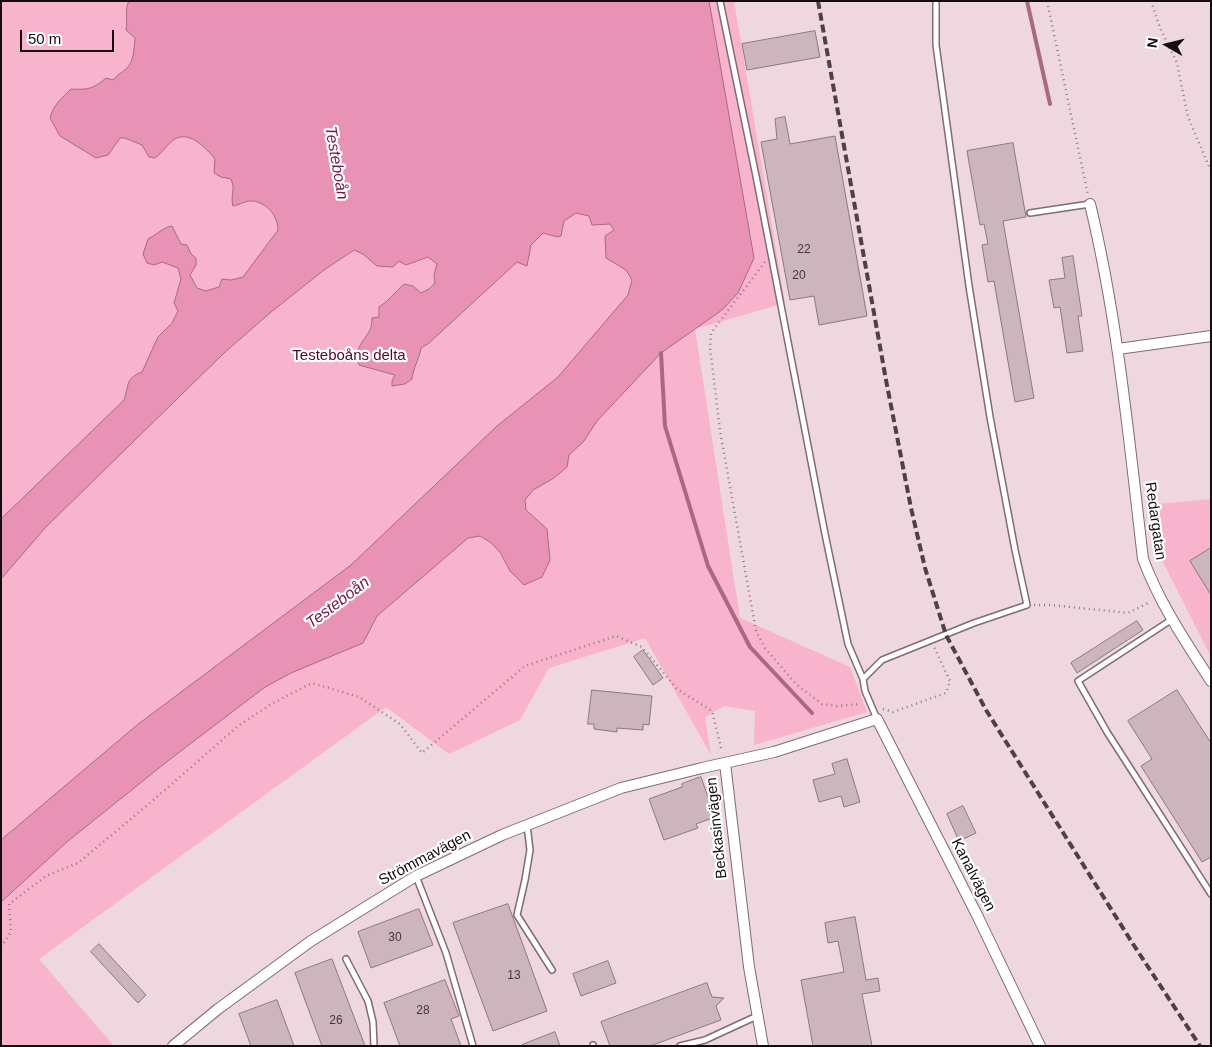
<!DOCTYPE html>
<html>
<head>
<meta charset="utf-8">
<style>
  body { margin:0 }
  #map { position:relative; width:1212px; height:1047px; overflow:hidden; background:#efd7df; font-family:Helvetica,sans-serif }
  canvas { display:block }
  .frame { position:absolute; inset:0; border:2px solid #140c0f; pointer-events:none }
  .north { position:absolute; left:1142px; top:20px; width:50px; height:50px; -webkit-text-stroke:4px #fff; paint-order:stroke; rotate:278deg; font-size:14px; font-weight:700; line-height:20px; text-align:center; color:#140c0f }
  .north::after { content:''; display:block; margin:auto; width:18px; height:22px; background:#140c0f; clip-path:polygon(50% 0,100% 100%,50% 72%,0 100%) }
  .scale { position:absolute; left:20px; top:30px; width:94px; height:22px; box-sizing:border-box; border:2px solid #140c0f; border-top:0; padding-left:6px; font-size:15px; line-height:18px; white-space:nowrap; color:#140c0f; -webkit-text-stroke:4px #fff; paint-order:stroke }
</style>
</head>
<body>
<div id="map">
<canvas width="1212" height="1047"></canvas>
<div class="frame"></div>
<div class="north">N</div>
<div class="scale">50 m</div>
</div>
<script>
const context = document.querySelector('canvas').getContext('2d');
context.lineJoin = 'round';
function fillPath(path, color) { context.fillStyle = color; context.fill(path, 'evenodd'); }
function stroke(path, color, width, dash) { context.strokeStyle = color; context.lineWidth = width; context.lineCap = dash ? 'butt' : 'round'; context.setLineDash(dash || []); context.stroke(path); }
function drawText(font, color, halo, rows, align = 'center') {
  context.font = font + ' Helvetica,sans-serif'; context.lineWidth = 4.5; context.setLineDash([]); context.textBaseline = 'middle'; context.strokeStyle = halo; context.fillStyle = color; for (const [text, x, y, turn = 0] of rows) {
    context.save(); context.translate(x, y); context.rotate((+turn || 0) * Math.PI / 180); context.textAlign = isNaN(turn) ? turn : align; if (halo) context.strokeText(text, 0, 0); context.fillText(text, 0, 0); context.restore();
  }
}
fillPath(new Path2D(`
  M1,1h733l51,302 -90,26 45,289 110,49 17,45 -113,33 1,-34 -31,-5 -19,11 6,38 -66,-117 -96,30 -29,52 -71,34 -63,-47 -347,252 75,87h-113z
  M1211,499v158l-51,-101 -13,-51z`), '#f8b3cd');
const water = new Path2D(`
  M129,1h580l45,257 -16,35 -16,17 -61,43 -64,68 -13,20 -15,14 -2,12 -13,11 -21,12 -8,10 1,10 21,19 3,31 -8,17 -18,8 -14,-14 -10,-19 -10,-10 -10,-6 -12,2 -91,78 -14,27 -72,30 -26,14 -96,73 -101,81 -67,61v-62l136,-115 214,-160 146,-139 61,-49 70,-82 4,-15 -6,-10 -20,-12 -1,-22 9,-6 -4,-6 -18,1 -3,-9 -13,-3 -12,8 -3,15 -3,1 -15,-4 -12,12 -4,21 -10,-4 -88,81 -8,5c-2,12 -8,20 -9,31l-7,5 -13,2v-5l3,-6 -36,-10c-7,-25 14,-25 13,-47l7,-1v-10c10,-6 16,-15 25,-23l9,2 8,7 8,-4 6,-6 -1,-8 3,-11 -9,-7 -22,8 -7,-4 -6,6 -16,-1 -14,-12 -9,-4 -30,20 -53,42 -48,42 -178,174 -44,51v-60l123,-119c5,-14 1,-22 18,-28l16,-35 14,-14 6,-12 -4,-8 7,-24 -3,-11 -16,-6 -8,3 -7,-2 -4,-9 5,-15c8,-4 16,-12 24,-13l9,18 6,1 4,9 5,4v7l-6,10 7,13 9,3 13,-4 3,-8 9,1 12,-3 35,-47c0,-13 -10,-27 -25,-29 -6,-1 -14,4 -20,5 -3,-11 3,-15 -2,-27l-10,-2 -7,-4 1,-14c-9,-11 -27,-31 -43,-18 -6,5 -10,12 -17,17l-6,-1 -7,-12 -17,-7h-5l-12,17 -12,3 -36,-22 -10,-18c3,-13 12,-20 21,-29 17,1 22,0 35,-11l7,2c4,-5 8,-7 13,-11 8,-7 8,-20 9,-31l-9,-8c2,-10 -2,-20 3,-29z`);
fillPath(water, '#e893b5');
stroke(water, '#a86a83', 1);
stroke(new Path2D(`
  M1027,1l23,103
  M661,353l4,73 43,140 42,81 62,66`), '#a86a83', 4);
const building = new Path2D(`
  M815,31l5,26 -73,13 -5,-26z
  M785,117l5,27 45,-8 32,180 -48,9 -5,-29 -24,4 -29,-158 16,-3 -2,-20z
  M1013,143l13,74 -23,4 31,177 -19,4 -21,-121 -6,1 -6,-37 6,-1 -4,-20 -4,1 -13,-74z
  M1073,256l9,60h-4l5,35 -16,2 -7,-46 -6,1 -5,-28 16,-2 -3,-20z
  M1211,548v47l-21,-34z
  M1137,621l6,9 -66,43 -6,-10z
  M643,650l20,28 -10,7 -19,-28z
  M592,690l60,6 -3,29 -6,-1v6l-26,-2v4l-23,-3v-5h-6z
  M1177,690l34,53v114l-9,5 -61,-96 11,-7 -24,-38z
  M847,759l13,43 -16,5 -3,-11 -22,6 -6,-22 22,-6 -3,-10z
  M701,777l14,40 -19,7 2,4 -34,12 -15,-41 33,-12v-3z
  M963,806l13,27 -17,8 -12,-27z
  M508,904l39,107 -54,20 -40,-108z
  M419,909l14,36 -62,23 -13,-36z
  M855,917l11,63 12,-2 2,13 -18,3 10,52h-59l-12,-66 43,-8 -6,-31 -10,2 -3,-20z
  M99,944l47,51 -8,8 -47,-51z
  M332,959l33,87h-43l-27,-73z
  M608,961l8,22 -35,13 -8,-22z
  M445,980l14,36 -8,3 10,27h-61l-16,-43z
  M707,983l5,14 12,1 -8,8 5,14 -71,26h-40l-9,-24z
  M277,1000l17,46h-43l-12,-32z
  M555,1032l5,14h-38v-1z`);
fillPath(building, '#cdb5be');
stroke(building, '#8d777f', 1);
const lane = new Path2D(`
  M720,1l37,180 68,353 23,110 15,35 2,12 12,28
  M1030,213l60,-9
  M1171,620l-93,61 29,51 104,162
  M863,679l19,-19 92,-37 53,-18 -12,-55 -25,-133 -21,-131 -33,-241v-44
  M527,825l3,25 -5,30 -8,35 35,55
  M416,876l30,77 27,93
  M346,959l22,42 5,21 1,24
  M593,1045v1
  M680,1046l25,-6 52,-24`);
const street = new Path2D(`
  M1090,204c28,116 39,236 53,355 17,45 42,82 68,122
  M1118,349l93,-13
  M725,763l24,204 14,79
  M173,1046l45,-37 93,-68 105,-65 86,-41 119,-47 81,-20 72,-16 103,-33 100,196 63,131`);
stroke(lane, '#806b73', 8);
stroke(street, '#806b73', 12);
stroke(new Path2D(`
  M1047,1l41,194
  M1151,1l9,27 17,35 11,54 23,54
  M765,262l-54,71 -1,14 10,84 36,200 9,17 31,36 26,20 15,2 24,-2
  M1034,605h17l77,8 22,-11
  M883,709l10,3 53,-19 4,-12 -16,-34
  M1,947l10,-15 -2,-28 37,-28 32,-13 72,-60 88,-77 35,-23 39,-20 47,14 41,27 22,29 103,-87 91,-30 26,11 35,42 35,22 10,41`), '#8d7c82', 2.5, [1, 4]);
stroke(lane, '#fff', 5);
stroke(street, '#fff', 10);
stroke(new Path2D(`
  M818,1l68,379 25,128 14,60 21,67 40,75 147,234 67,102`), '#4d4145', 4, [8, 4]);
drawText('12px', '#42363b', null, [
  ["22",804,250],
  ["20",799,276],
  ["30",395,938],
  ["13",514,976],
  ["28",423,1011],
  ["26",336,1021]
]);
drawText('15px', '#52052f', '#fff', [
  ["Testeboåns delta",349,356]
]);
drawText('15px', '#140c0f', '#fff', [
  ["Redargatan",1155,521,82],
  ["Beckasinvägen",717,828,-96],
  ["Strömmavägen",425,858,-28],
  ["Kanalvägen",973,875,63]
]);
drawText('italic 16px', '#781548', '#fff', [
  ["Testeboån",336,163,80],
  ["Testeboån",338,603,-37]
]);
</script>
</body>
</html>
